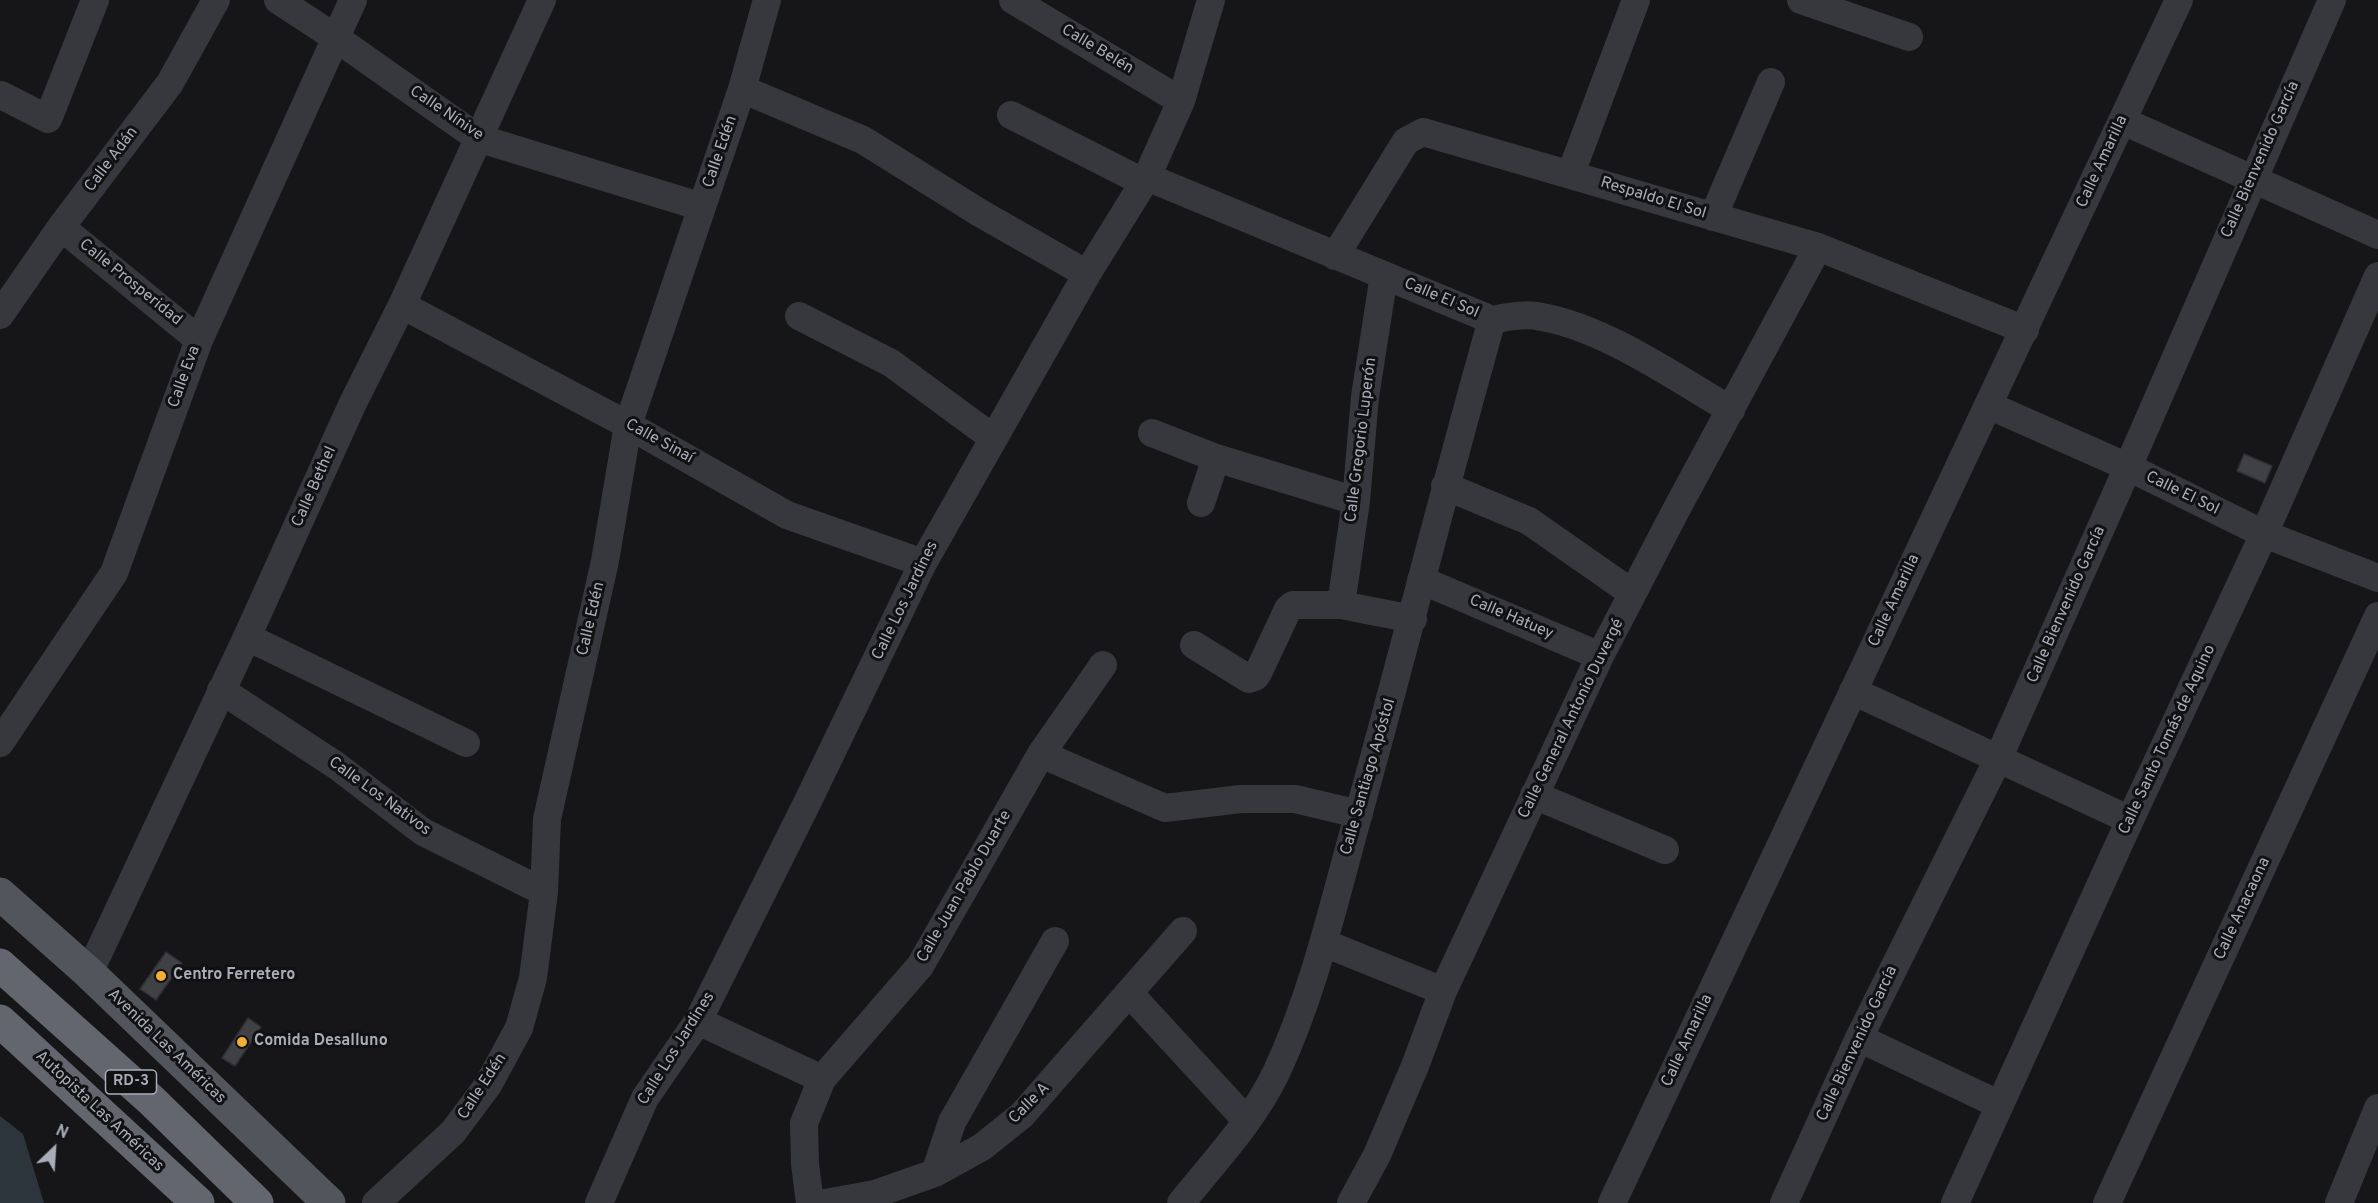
<!DOCTYPE html>
<html>
<head>
<meta charset="utf-8">
<style>
  body { margin:0 }
  #map { position:relative; width:2378px; height:1203px; overflow:hidden; background:#161618; font-family:Overpass,sans-serif }
  canvas { display:block }
  .north { position:absolute; left:24px; top:1119px; width:60px; height:60px; -webkit-text-stroke:4px #111113; paint-order:stroke; rotate:25deg; font-size:16px; font-weight:700; line-height:24px; text-align:center; color:#a8adb8 }
  .north::after { content:''; display:block; margin:auto; width:21px; height:27px; background:#a8adb8; clip-path:polygon(50% 0,100% 100%,50% 72%,0 100%) }
</style>
</head>
<body>
<div id="map">
<canvas width="2378" height="1203"></canvas>
<div class="north">N</div>
</div>
<script>
const context = document.querySelector('canvas').getContext('2d');
context.lineJoin = 'round';
function fillPath(path, color) { context.fillStyle = color; context.fill(path, 'evenodd'); }
function stroke(path, color, width, dash) { context.strokeStyle = color; context.lineWidth = width; context.lineCap = dash ? 'butt' : 'round'; context.setLineDash(dash || []); context.stroke(path); }
function drawText(font, color, halo, rows, align = 'center') {
  context.font = font + ' Overpass,sans-serif'; context.lineWidth = 6; context.setLineDash([]); context.textBaseline = 'middle'; context.strokeStyle = halo; context.fillStyle = color; for (const [text, x, y, turn = 0] of rows) {
    context.save(); context.translate(x, y); context.rotate((+turn || 0) * Math.PI / 180); context.textAlign = isNaN(turn) ? turn : align; if (halo) context.strokeText(text, 0, 0); context.fillText(text, 0, 0); context.restore();
  }
}
fillPath(new Path2D(`
  M0,1116l23,18 21,69h-44z`), '#2c353c');
const building = new Path2D(`
  M2244,454l28,12 -7,17 -28,-12z
  M166,952l16,11 -26,37 -16,-11z
  M248,1018l13,9 -26,39 -13,-8z`);
fillPath(building, '#404145');
stroke(building, '#303034', 1.5);
stroke(new Path2D(`
  M278,0l58,38 142,100 224,69
  M1013,0l168,101
  M1801,0l108,37
  M742,89l121,51 117,73 107,61
  M1,95l47,24 47,-119
  M1011,115l132,67
  M2123,121l255,114
  M1571,173l65,-173
  M1147,177l345,143c16,-3 33,-7 50,-3 63,11 134,61 189,93
  M1713,217l58,-135
  M61,227l138,113
  M1335,256l71,-115 17,-9 395,115 207,83
  M402,305l226,120 159,90 136,48
  M0,315l61,-88 109,-144 46,-83
  M799,316l92,47 102,75
  M1988,405l140,62 136,67 114,44
  M1152,433l64,25 140,43
  M1445,486l84,35 103,72
  M1201,503l15,-45
  M1421,580l179,76
  M1341,605l15,-104 9,-104 19,-122
  M247,637l219,106
  M1194,645l55,34 6,-2 3,-4 30,-64 5,-4h48l72,14
  M221,690l116,76 86,66 121,60
  M1853,691l277,129
  M0,743l114,-170 85,-233 154,-340
  M1041,754l124,54 76,-9h54l64,15
  M1534,795l131,55
  M1324,943l119,48
  M89,973l158,-336 105,-232 50,-100 140,-305
  M1130,994l117,127
  M698,1021l124,58
  M1859,1038l141,67
  M935,1173l17,-51 103,-181
  M376,1203l77,-71 35,-47 31,-57 14,-50 11,-86 3,-73 58,-258 23,-136 114,-336 25,-89
  M599,1203l46,-105 53,-77 111,-222 114,-236 164,-289 60,-97 34,-76 30,-101
  M810,1203l-5,-39 -1,-41 18,-44 98,-113 121,-212 62,-89
  M825,1203l50,-9 60,-21 47,-26 40,-32 161,-184
  M1181,1203c33,-41 72,-82 95,-130 38,-81 58,-171 82,-257 46,-165 87,-331 134,-496
  M1351,1203l26,-48 38,-89 28,-75 157,-335 75,-144 143,-265
  M1612,1203l567,-1203
  M1784,1203l75,-165 139,-279 130,-292 204,-467
  M1955,1203l175,-383 134,-286 114,-258
  M2107,1203l271,-587
  M2339,1203l39,-95`), '#37383d', 28);
stroke(new Path2D(`
  M0,894l89,79 240,230`), '#53555c', 33);
stroke(new Path2D(`
  M0,965l151,135 106,103
  M0,1021l198,182`), '#63666e', 33);
for (const [x, y, r, color] of [
  [161,976,6,"#f2b134"],
  [242,1042,6,"#f2b134"]
]) { const dot = new Path2D(); dot.arc(x, y, r, 0, 2 * Math.PI); context.fillStyle = color; context.fill(dot); stroke(dot, '#111113', 2); }
for (const [x, y, w] of [
  [131,1082,51]
]) { const box = new Path2D(); box.roundRect(x - w / 2, y - 12, w, 24, 4.5); context.fillStyle = '#111113'; context.fill(box); stroke(box, '#a8adb8', 1.5); }
drawText('bold 15px', '#a8adb8', null, [
  ["RD-3",131,1082]
]);
drawText('16px', '#a8adb8', '#111113', [
  ["Calle Belén",1097,50,31],
  ["Calle Nínive",446,114,34],
  ["Calle Edén",721,152,-71],
  ["Calle Adán",112,160,-53],
  ["Calle Bienvenido García",2261,160,-66],
  ["Calle Amarilla",2103,162,-65],
  ["Respaldo El Sol",1653,199,17],
  ["Calle Prosperidad",130,283,39],
  ["Calle El Sol",1441,299,23],
  ["Calle Eva",185,377,-70],
  ["Calle Gregorio Luperón",1362,440,-83],
  ["Calle Sinaí",659,442,29],
  ["Calle Bethel",315,487,-66],
  ["Calle El Sol",2182,494,26],
  ["Calle Los Jardines",906,601,-64],
  ["Calle Amarilla",1895,601,-65],
  ["Calle Bienvenido García",2067,605,-66],
  ["Calle Hatuey",1511,618,23],
  ["Calle Edén",592,619,-77],
  ["Calle General Antonio Duvergé",1572,719,-64],
  ["Calle Santo Tomás de Aquino",2168,740,-65],
  ["Calle Santiago Apóstol",1369,777,-74],
  ["Calle Los Nativos",379,797,36],
  ["Calle Juan Pablo Duarte",965,887,-60],
  ["Calle Anacaona",2243,909,-65],
  ["Calle Amarilla",1688,1041,-65],
  ["Calle Bienvenido García",1858,1044,-65],
  ["Avenida Las Américas",166,1047,44],
  ["Calle Los Jardines",677,1049,-58],
  ["Calle Edén",483,1087,-57],
  ["Calle A",1030,1104,-45],
  ["Autopista Las Américas",99,1112,43]
]);
drawText('bold 16px', '#a8adb8', '#111113', [
  ["Centro Ferretero",173,976],
  ["Comida Desalluno",254,1042]
], 'left');
</script>
</body>
</html>
